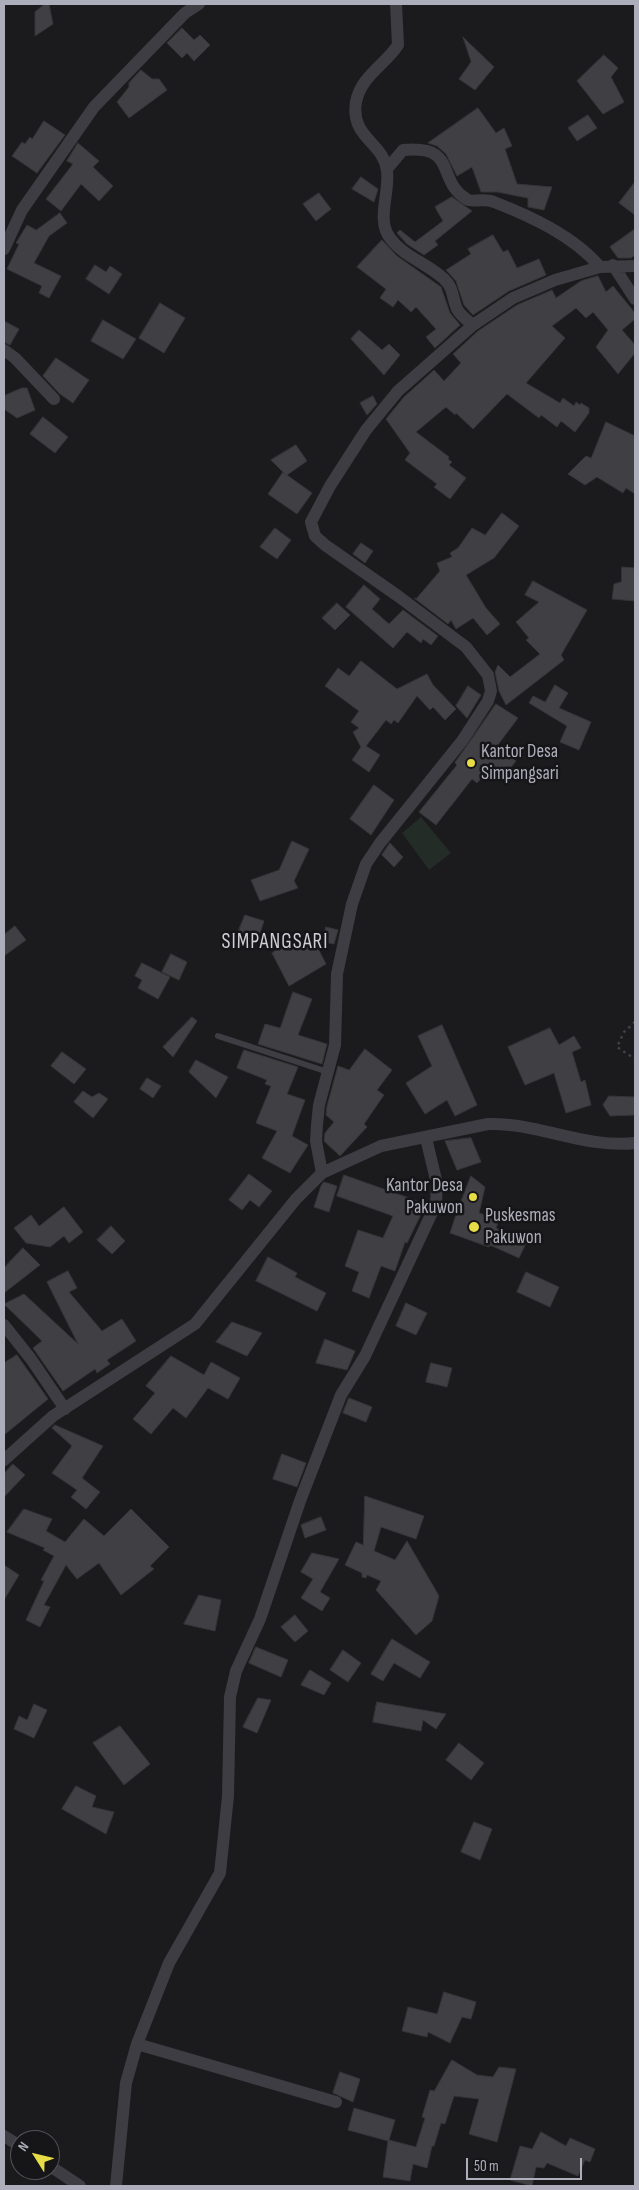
<!DOCTYPE html>
<html>
<head>
<meta charset="utf-8">
<style>
  body { margin:0 }
  #map { position:relative; width:639px; height:2190px; overflow:hidden; background:#1b1a1c; font-family:"Sofia Sans Condensed",sans-serif }
  canvas { display:block }
  .frame { position:absolute; inset:0; border:5px solid #adaebb; pointer-events:none }
  .north { position:absolute; left:10px; top:2130px; width:50px; height:50px; box-sizing:border-box; background:#161517; border:1px solid #525259; border-radius:50%; rotate:306deg; font-size:14px; font-weight:700; line-height:20px; text-align:center; color:#adaebb }
  .north::after { content:''; display:block; margin:auto; width:18px; height:22px; background:#e7dd47; clip-path:polygon(50% 0,100% 100%,50% 72%,0 100%) }
  .scale { position:absolute; left:466px; top:2158px; width:116px; height:22px; box-sizing:border-box; border:2px solid #adaebb; border-top:0; padding-left:6px; font-size:15px; line-height:18px; white-space:nowrap; color:#adaebb; -webkit-text-stroke:4px #161517; paint-order:stroke }
</style>
</head>
<body>
<div id="map">
<canvas width="639" height="2190"></canvas>
<div class="frame"></div>
<div class="north">N</div>
<div class="scale">50 m</div>
</div>
<script>
const context = document.querySelector('canvas').getContext('2d');
context.lineJoin = 'round';
function fillPath(path, color) { context.fillStyle = color; context.fill(path, 'evenodd'); }
function stroke(path, color, width, dash) { context.strokeStyle = color; context.lineWidth = width; context.lineCap = dash ? 'butt' : 'round'; context.setLineDash(dash || []); context.stroke(path); }
function drawText(font, color, halo, rows, align = 'center') {
  context.font = font + ' "Sofia Sans Condensed",sans-serif'; context.lineWidth = 5; context.setLineDash([]); context.textBaseline = 'middle'; context.strokeStyle = halo; context.fillStyle = color; for (const [text, x, y, turn = 0] of rows) {
    context.save(); context.translate(x, y); context.rotate((+turn || 0) * Math.PI / 180); context.textAlign = isNaN(turn) ? turn : align; if (halo) context.strokeText(text, 0, 0); context.fillText(text, 0, 0); context.restore();
  }
}
fillPath(new Path2D(`
  M421,817l30,36 -22,17 -27,-37z`), '#242c27');
const building = new Path2D(`
  M45,4h4l4,20 -18,12v-24z
  M182,28l12,12 6,-5 10,10 -16,16 -7,-8 -5,5 -15,-15z
  M463,37l31,30 -19,23 -16,-11 12,-17z
  M604,55l14,13 -7,9 13,25 -21,12 -26,-33z
  M141,70l11,9h7l8,11 -38,28 -12,-16 12,-15v-4z
  M478,108l18,25 8,-5 8,18 -7,3 12,35 35,3 -8,23 -16,-3v-9l-31,-6h-16l-9,-25 -15,9 -11,-22 -9,-8 -9,-3z
  M588,115l9,13 -20,13 -9,-13z
  M44,121l21,14 -28,38 -25,-17 10,-14 3,2 5,-7 2,2z
  M78,143l21,18 -6,6 20,19 -14,15 -18,-17 -20,27 -15,-12 27,-35 -6,-3z
  M361,177l17,12 -4,13 -22,-13z
  M635,182v33l-16,-12z
  M319,193l12,16 -15,12 -13,-17z
  M452,197l20,14 -37,30 3,4 -14,10 -17,-11 -10,-11 3,-3 15,12 28,-21 -8,-14z
  M60,213l7,10 -18,13 -15,27 27,13 -12,22 -10,-5 3,-7 -35,-17 12,-25 -3,-1 11,-18 9,5z
  M635,229v26l-4,3h-13l-8,-11z
  M493,235l10,17 5,-2 9,18 22,-9 7,16 -37,16 -36,24 -9,-10 -8,-24 -10,-11 25,-16 -3,-5z
  M382,240l15,16 44,31 9,26 10,12 -25,23 -9,-11 10,-8 -20,-22 -5,5 -13,-12 -5,7 -13,-9 6,-9 -29,-22z
  M95,265l11,7 4,-6 12,8 -13,20 -23,-15z
  M598,276l8,16 7,-6 22,27v6l-13,11 13,15v8l-17,21 -22,-27 12,-17 -15,-18 -7,6 -10,-10 -24,18 13,12 -39,45 34,20 3,-5 11,8 2,-4 4,3 1,-2 8,5v5l-14,19 -14,-11 -4,6 -16,-12 -2,3 -32,-24 -34,35 -17,-16 -1,2 -9,-8 -30,25 33,25 -1,2 4,3 -3,3 17,13 -16,21 -16,-12 3,-3 -32,-24 5,-7 -24,-34 18,-22 30,-27 10,11 17,-18 -8,-9 25,-23 39,-26 35,-15 4,8 25,-17z
  M160,303l25,15 -21,35 -25,-15z
  M103,320l33,19 -13,20 -32,-18z
  M4,321l15,8 -9,16 -6,-3z
  M359,330l23,20 7,-6 11,11 -16,20 -33,-36z
  M56,358l33,22 -16,23 -13,-9 -17,-18z
  M22,388h5l8,22 -18,8 -13,-9v-13z
  M373,396l4,8 -10,11 -7,-12z
  M43,417l25,20 -13,16 -25,-19z
  M606,422l29,14v58l-9,-6 -3,5 -26,-16 -12,8 -17,-11 18,-18 5,2z
  M296,445l11,16 -20,14 25,18 -15,21 -29,-20 15,-22 3,3 -15,-15z
  M502,513l17,13 -25,32 -28,17 20,33 14,16 -13,11 -14,-17 -17,11 -5,-9 -3,4 -34,-26 2,1 24,-28 -3,-8 15,-6 -2,-4 8,-5 14,-20 13,7z
  M275,528l16,12 -14,19 -17,-12z
  M361,543l12,8 -8,12 -12,-9z
  M622,567l13,1v33l-23,-2 2,-15 7,-2z
  M533,581l54,29 -26,45 3,5 -58,45 -7,-14 -4,-19 3,-7 12,12 30,-23 -14,-14 3,-2 -13,-16 23,-20 -14,-7z
  M364,585l16,14 -8,10 17,15 14,-14 35,26 -7,9 -8,-6 -2,4 -14,-11 -14,16 -47,-41z
  M337,603l13,12 -15,15 -13,-12z
  M361,661l36,28 30,-15 6,11 23,24 -11,11 -12,-13 -3,3 -13,-14 -19,27 -4,-3 -3,4 -5,-4 -20,26 14,9 -11,17 -17,-12 9,-13 -8,-15 6,-4 -8,-6 8,-11 -34,-25 13,-18 11,8z
  M555,685l13,8 -9,15 32,14 -12,28 -19,-8 7,-16 -38,-23 4,-7 12,6z
  M468,686l13,9 -14,23 -11,-12z
  M496,704l22,14 -21,28 19,15 -12,15 -12,-10 -15,17 -5,-4 -36,46 -17,-13 38,-47 -2,-2z
  M374,785l20,15 -23,35 -21,-16z
  M292,841l17,8 -15,32 4,7 -38,13 -9,-21 28,-10z
  M390,843l13,14 -9,10 -12,-12z
  M245,915l19,6 -7,21 -20,-7z
  M15,926l11,14 -22,16v-21z
  M326,927l12,3 -4,14 -11,-2z
  M309,931l17,33 -37,22 -17,-33z
  M171,954l16,8 -8,18 -17,-8z
  M142,963l28,14 -12,22 -20,-11 4,-8 -7,-4z
  M293,992l19,7 -14,36 29,9 -5,20 -64,-20 7,-20 15,4z
  M192,1017l5,4 -24,36 -10,-10z
  M442,1025l35,80 -22,11 -8,-16 -22,14 -19,-31 26,-17 -14,-30z
  M550,1028l9,17 15,-9 7,12 -9,4 9,30 4,-2 6,25 -25,8 -12,-40 -29,12 -17,-38z
  M365,1049l27,21 -15,20 7,5 -20,29 3,3 -27,29 -16,-15 1,-8 9,-11 -8,-7 1,-9 11,-40 11,4z
  M244,1050l54,17 -11,27 18,6 -13,36 16,9 -18,28 -28,-15 15,-27 -21,-8 15,-37 -6,-2 2,-4 -30,-12z
  M62,1052l24,17 -12,15 -23,-18z
  M196,1060l32,17 -12,21 -27,-26z
  M147,1078l14,8 -8,12 -13,-9z
  M83,1091l9,6 7,-4 9,6 -15,19 -19,-16z
  M609,1096l26,1v18l-25,1 -7,-11z
  M471,1138l10,24 -24,8 -12,-29z
  M249,1174l23,17 -13,16 -9,-7 -8,10 -13,-10z
  M344,1175l82,29 -19,39 -2,-1 -10,29 -14,-5 -12,32 -17,-7 7,-19 -14,-6 13,-36 25,8 10,-22 -56,-20z
  M471,1176l14,11 -6,26 20,7 -3,8 31,13 -8,17 -29,-13 -1,2 -39,-14 6,-18 3,1 -2,-4z
  M324,1182l13,4 -8,26 -15,-5 7,-21z
  M64,1207l19,25 -14,11 -5,-7 -14,11 -24,-4 -12,-15 17,-13 8,11z
  M111,1226l14,15 -13,13 -15,-14z
  M23,1248l17,17 -36,28v-25z
  M268,1257l29,16 -2,4 31,16 -9,18 -61,-30z
  M68,1271l9,17 -8,4 33,39 20,-12 14,22 -29,19 3,4 -13,9 -2,-4 -32,22 -30,-43 9,-7 -38,-37 20,-10 54,50 -31,-62z
  M526,1272l33,15 -9,20 -33,-15z
  M406,1303l21,10 -11,22 -20,-9z
  M232,1322l30,11 -15,23 -31,-14z
  M325,1339l30,12 -8,19 -31,-7z
  M17,1355l31,44 -44,36v-72z
  M171,1356l33,19 7,-13 29,16 -12,21 -20,-11 -22,30 -13,-10 -22,26 -18,-15 22,-26 -9,-7z
  M431,1363l21,5 -5,19 -21,-5z
  M349,1398l23,9 -6,15 -23,-9z
  M55,1425l48,21 -21,32 18,14 -14,17 -15,-12 6,-7 -25,-17 20,-27 -20,-18z
  M282,1454l24,9 -9,24 -24,-8z
  M13,1464l12,11 -21,22v-23z
  M365,1496l59,20 -8,23 -35,-12 -7,24 21,9 12,-19 32,55 -7,25 -16,14 -40,-45 5,-9 -14,-6 -1,3 -4,-1v-4l-17,-8 11,-23 7,3z
  M24,1509l28,10 -6,12 19,11 19,-23 20,17 27,-27 38,38 -19,19 4,3 -33,26 -22,-32 -22,16 -11,-14 -22,40 6,2 -10,20 -14,-7 18,-39 -3,-1 13,-24 -11,-6 2,-2 -38,-16z
  M321,1517l5,13 -21,8 -4,-13z
  M312,1553l27,6 -19,33 10,6 -8,13 -21,-13 12,-19 -12,-7z
  M4,1565l15,10 -15,25z
  M199,1595l22,5 -6,31 -31,-7z
  M295,1615l13,16 -13,11 -14,-15z
  M392,1639l38,23 -10,16 -26,-15 -11,18 -12,-7z
  M256,1647l32,13 -7,17 -32,-14z
  M343,1650l18,13 -13,19 -18,-12z
  M310,1670l21,13 -7,12 -23,-10z
  M258,1698l13,2 -14,33 -14,-6z
  M377,1702l57,10 12,2 -10,15 -13,-9 -2,11 -48,-9z
  M34,1704l13,6 -13,28 -20,-9 5,-13 8,4z
  M120,1726l30,38 -26,21 -31,-42z
  M459,1743l25,20 -13,17 -25,-20z
  M76,1786l20,10 -4,11 22,5 -8,22 -44,-25z
  M474,1822l18,7 -12,31 -19,-8z
  M444,1992l32,10 -5,17 -9,-2 -12,26 -22,-11 -1,5 -25,-6 6,-24 29,7z
  M452,2060l25,15 16,2 6,-10 17,2 -19,73 -28,-8 10,-35 -25,-3 -9,28 -4,-1 -7,23h-2l-5,22 -14,-4 -3,17 -27,-4 5,-36 -40,-11 6,-22 41,12 -6,20 27,7 9,-29 -3,-1 8,-27 4,1z
  M340,2072l20,7 -7,23 -20,-9z
  M541,2132l25,14 4,-8 25,11 -5,13 -5,-2 -7,16 -31,-13 -3,5 -8,-1 -4,19 -22,-6 10,-34 12,3z`);
fillPath(building, '#403f43');
stroke(building, '#353438', 1);
stroke(new Path2D(`
  M635,1022l-11,10 -7,15 18,12`), '#414148', 2.5, [2.5, 4]);
stroke(new Path2D(`
  M218,1036l110,36`), '#3e3d43', 6);
stroke(new Path2D(`
  M396,4l2,41c-13,20 -37,31 -42,57 -6,36 28,40 31,69 3,21 -11,49 3,67 14,19 37,25 54,41 10,9 8,19 13,30 3,6 11,12 16,16
  M387,169l16,-19c57,-5 31,30 65,50 4,2 17,-2 26,2 36,14 80,34 106,65
  M4,249l18,-39 72,-103 91,-94 14,-9
  M613,265l22,34
  M4,350l11,8 39,41
  M322,1173l-6,-32 1,-16 2,-20 16,-60 2,-71 15,-70 14,-40 14,-21 82,-102 26,-40 3,-10 -3,-16 -22,-28 -68,-51 -73,-51 -10,-9 -4,-14 19,-36 36,-56 32,-39 75,-66 40,-27 42,-18 45,-13 35,-1
  M4,1325l27,34 34,50
  M4,1460l49,-44 142,-92 101,-125 26,-26 59,-27 107,-22c49,-2 97,25 147,19
  M137,2044l199,58
  M4,2136l16,10
  M50,2166l30,20
  M116,2186l10,-103 11,-39 32,-81 51,-90 8,-77 2,-99 6,-26 24,-52 40,-118 41,-106 24,-39 71,-152 1,-20 -11,-46`), '#3e3d43', 12);
for (const [x, y, r, color] of [
  [471,763,5,"#e7dd47"],
  [473,1197,5,"#e7dd47"],
  [474,1227,6,"#e7dd47"]
]) { const dot = new Path2D(); dot.arc(x, y, r, 0, 2 * Math.PI); context.fillStyle = color; context.fill(dot); stroke(dot, '#161517', 2); }
drawText('19px', '#adaebb', '#161517', [
  ["Kantor Desa",481,752],
  ["Simpangsari",481,774],
  ["Kantor Desa",463,1186,"right"],
  ["Pakuwon",463,1208,"right"],
  ["Puskesmas",485,1216],
  ["Pakuwon",485,1238]
], 'left');
context.letterSpacing = '1px';
drawText('21px', '#ceced7', '#161517', [
  ["SIMPANGSARI",275,943]
]);
context.letterSpacing = '0px';
</script>
</body>
</html>
